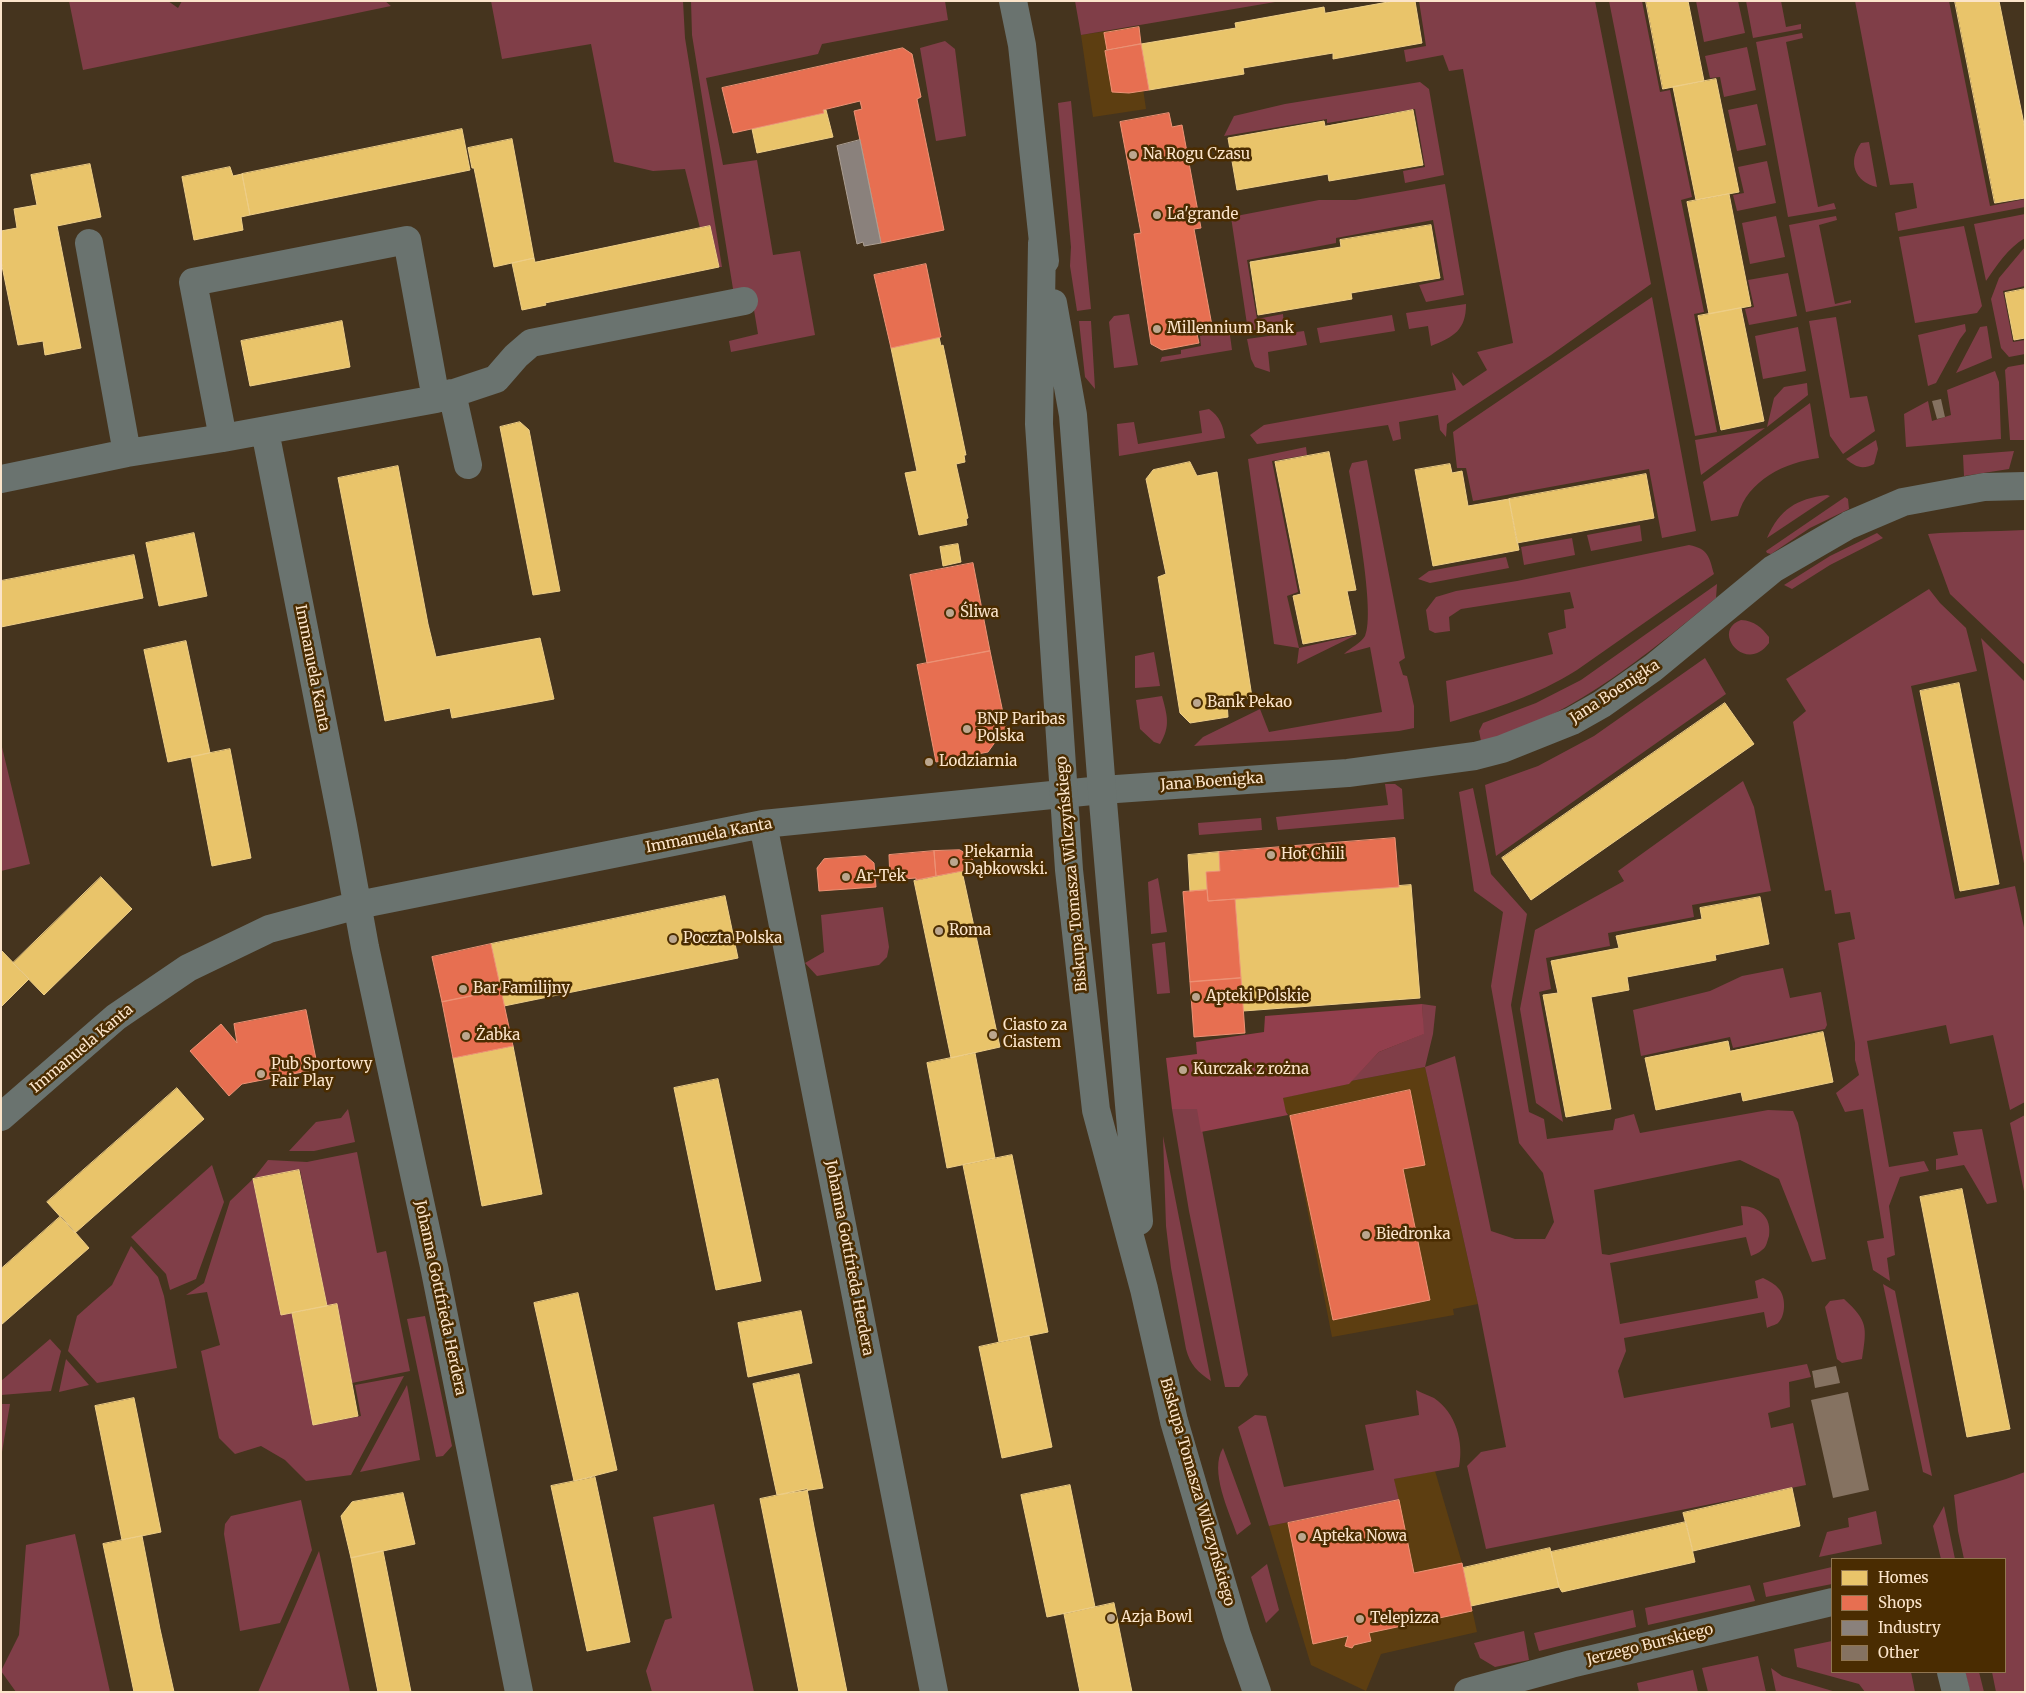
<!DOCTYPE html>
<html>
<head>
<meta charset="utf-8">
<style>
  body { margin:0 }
  #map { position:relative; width:2026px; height:1693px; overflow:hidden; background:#45341e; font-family:Merriweather,serif }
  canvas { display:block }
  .frame { position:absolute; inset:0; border:2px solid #fbe4ca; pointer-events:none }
  .legend { position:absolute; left:1831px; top:1558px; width:175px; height:115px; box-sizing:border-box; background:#4a2c01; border:1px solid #917651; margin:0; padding:6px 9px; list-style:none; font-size:15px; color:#fbe4ca }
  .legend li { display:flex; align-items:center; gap:10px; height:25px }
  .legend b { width:25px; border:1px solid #917651 }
</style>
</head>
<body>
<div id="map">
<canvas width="2026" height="1693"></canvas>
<div class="frame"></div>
<ul class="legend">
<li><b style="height:14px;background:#e9c46a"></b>Homes</li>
<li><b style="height:14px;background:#e76f51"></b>Shops</li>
<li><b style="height:14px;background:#8a817c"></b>Industry</li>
<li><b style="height:14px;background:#857261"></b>Other</li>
</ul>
</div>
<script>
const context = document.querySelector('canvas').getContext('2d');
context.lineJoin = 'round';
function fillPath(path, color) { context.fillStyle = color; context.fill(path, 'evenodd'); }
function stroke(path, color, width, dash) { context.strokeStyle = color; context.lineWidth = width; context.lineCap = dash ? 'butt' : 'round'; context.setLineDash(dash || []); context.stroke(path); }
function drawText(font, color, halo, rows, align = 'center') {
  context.font = font + ' Merriweather,serif'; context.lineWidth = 5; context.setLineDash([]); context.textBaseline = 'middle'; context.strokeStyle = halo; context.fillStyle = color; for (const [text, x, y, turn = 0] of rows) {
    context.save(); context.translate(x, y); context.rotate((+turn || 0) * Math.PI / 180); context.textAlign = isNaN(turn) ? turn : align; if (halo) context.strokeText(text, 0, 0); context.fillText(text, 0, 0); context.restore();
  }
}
fillPath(new Path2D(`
  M1134,27l12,82 -53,8 -12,-82z
  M1425,1067l53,237 -25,5 1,6 -122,22 -43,-222 -3,-3 -4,-14 66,-14 3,-3z
  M1435,1471l27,92 15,69 -96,22 -15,37 -55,-26 -42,-139 129,-26 -4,-21z`), '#5d3e11');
fillPath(new Path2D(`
  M69,1h99l10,7 4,-7h203l6,5 -308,64z
  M491,1h192l2,37 37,229h-3l-9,-41 -10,2 -15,-59 -32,2 -39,-9 -23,-118 -89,15z
  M691,1h254l3,19 -126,24 -4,10 -112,24 17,87 34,-5 16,95 27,-4 15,84 -84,17 -2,-11 29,-7 -7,-42 -17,3 -42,-260z
  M1075,1h206l-200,34z
  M1419,1h176l56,283 -100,71 -104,69 -1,13 -6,-7 -2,-15 -39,7 2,17 -8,2 -5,-16 -131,19 -7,-9 14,-10 192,-35 -4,-18 11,14 24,-16 -10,-18 36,-9 -50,-274 -14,2 -6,-16 -37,7 -2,-12 22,-4z
  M1609,1h33l18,91 10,-2 22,107 -11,3 23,112 -10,2 23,118 -22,4z
  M1696,1h42l7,32 -41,9z
  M1746,1h35l5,26 15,-3v5l-48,9z
  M1855,1h94l41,205 35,-7v8l-127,24 -3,-18 22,-5 -4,-25 -23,2z
  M1802,33l1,5 -17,4 32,165 16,-4 2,6 -48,8 -32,-175z
  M945,41l10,8 11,87 -30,5 -16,-93z
  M1747,47l9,43 -32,7 -4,-20 -10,1 -5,-22z
  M1420,82l9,7 15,86 -39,8 -2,-12 22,-4 -10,-58 -88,14v-4l-103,17 10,-20 51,-12z
  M1071,101l20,208 -14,2 -7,-45 1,-19 -13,-144z
  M1757,104l9,41 -29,6 -9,-41z
  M1869,142l8,45c-22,-5 -30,-25 -16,-44z
  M1767,161l9,42 -39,8 -4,-16 11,-2 -6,-26z
  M1445,184l19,111 -38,7 -7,-17 25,-5 -11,-60 -97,18v5l-89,17 10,59 26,-5 1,12 -36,5 -17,-114 88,-17h36z
  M2025,214v24c-17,10 -28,27 -39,43l-12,-57z
  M1776,216l9,41 -35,7 -8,-41z
  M1836,216l1,4 -18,5 16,79 16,-4v3l-45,9 -17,-87z
  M1964,226l18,80 -5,7 -62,10 -16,-86z
  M2025,247v39l-22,5 10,51 12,-2v14l-16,3 -8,-9 -10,-49 8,-21z
  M1788,273l9,43 -48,9 -4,-16 9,-2 -6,-27z
  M1652,297l44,234 -34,7 -13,-69 -176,32 -7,-33h-9l-4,-36z
  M1466,304c0,26 -12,33 -35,42l-3,-20 -19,3 -3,-16z
  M1129,314l9,51 -24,3 -5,-46 5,-6z
  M1392,315l3,16 -75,12 -3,-15z
  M1836,317l14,81 17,-2 8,35 -32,23 -13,-18 -21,-115z
  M1079,321h12l4,68 -10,-12z
  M1220,324h4l5,4 3,22 -72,12 2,-5 19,-3v-4l20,-4 -1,-10 20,-4z
  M1965,324l1,7 -6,8 -24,44 -8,3 -10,-51z
  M1987,326l5,32 -36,15 24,-46z
  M1798,327l8,44 -43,8 -8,-43z
  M1304,331l3,14 -39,7 2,20 -15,-5 -4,-8 -4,-20z
  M2025,364v76h-15l-5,-70 3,-3z
  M1995,371l4,11 2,57 -95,8 -2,-33 24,-13 4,20 19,-6 -4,-25z
  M1807,383l1,12 -41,32 7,-29 10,-11z
  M1810,403l9,55c-33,4 -72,22 -81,58l-27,5 -8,-39z
  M1209,409c11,8 14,16 16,29l-106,18 -2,-32 17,-2 4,22 64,-11 -3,-22z
  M1765,428l-64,47 -6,-35z
  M1876,440l2,9 -4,15c-12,6 -18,3 -28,-5z
  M1306,447l1,8 -35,6 26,131 -11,4 12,52 57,-13 -59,29 2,-16 -25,-4 -26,-185z
  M2014,451l-5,18 -45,7 -1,-21z
  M1367,460l38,198 -6,4 4,13 4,1 7,30v22l-15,3 -104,9 -101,6 9,-9 57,-28 9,23 113,-20 -12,-65 -26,7c6,-6 17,-11 21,-18 11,-23 -11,-135 -16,-165l3,-8z
  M1827,495l3,1 -63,42c13,-29 29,-39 60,-43z
  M1845,497l3,2 1,10 -39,19 -39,26 -4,-1 -1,-2z
  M1640,525l2,16 -51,10 -4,-16z
  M2025,530v135l-75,-71 -22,-60c32,-3 64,-2 97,-4z
  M1877,533l6,5 -53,27 -38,24 -8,-4 46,-29z
  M1572,538l3,17 -51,10 -3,-18z
  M1689,545c20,4 20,12 25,29l-137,96c-42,26 -80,38 -127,52l-4,-41 107,-27 -5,-21 18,-5 -2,-18 10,-2 -4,-16 -109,17 -12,8 1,14 -15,2 -6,-3 -3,-20 10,-13 20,-6 61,-10z
  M1506,557l3,11 -79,15 -12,-4 11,-8z
  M1717,584l-1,14c-66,54 -151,125 -235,143l-2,-10 4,-8 53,-20 45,-23z
  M1929,589l11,14 26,25 11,43 -66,15 44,213 60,-13 10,46v170l-15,8 -17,-75 -43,9 -4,-19 -79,16 22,126 35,-6 5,10 -29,6 -11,29 6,49 -8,3 3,23 -17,-11 -6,-29 17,-3 -21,-129 -18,3 -9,-19 23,-18 -4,-15v-17l-17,-100 17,-4 -5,-27 -15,2 -4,-24 -6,1 -32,-169 13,-11 -20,-32z
  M1741,620c14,1 20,7 28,17v6c-23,32 -59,-12 -28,-23z
  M1981,638l44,44v187l-4,-22z
  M1154,652l6,34 -25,2v-32z
  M1705,658l21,36 -230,162 -11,-71 53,-19 56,-30z
  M1162,696c5,19 9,30 -2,48l-6,-2 -14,-13 -4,-29z
  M1,743l29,121 -29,7z
  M1743,781l11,26 17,84 -79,14 2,12 -86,16 2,13 -64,12 5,31 -12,3 24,130 -27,-19 -16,-94 15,-79 89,-49 -6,-10z
  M1385,784h10l7,5 2,30 -126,11 -2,-13 112,-12z
  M1473,788l18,86 36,40 -16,91 18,107 15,7 3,20 66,-9 2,-11 19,-5 6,19 128,-23 25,1 5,12 28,136 -14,3 -33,-83 -39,-19 -146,30 8,64 7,1 134,-30 -2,-19c18,0 31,11 28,30 -2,5 -2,11 -7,14 -3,3 -7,4 -11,6l-5,-19 -136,26 10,61 138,-26 -3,-17 8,-3c6,3 12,6 16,11 7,8 7,27 -1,34 -2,2 -8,3 -11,5l-3,-16 -140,26 2,13 -8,20 6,27 183,-34 4,13 -22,5 1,25 -22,6 3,15 22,-5 13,62 -320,64 -19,-83 14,-14 25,-5 -28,-143 -53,-237 -74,14 28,-29 44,-18 -1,-30 14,2 -3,28 -8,33 30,-11 36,175 24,8h30l9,-17 -11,-49 -24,-30 -28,-157 12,-74 -29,-21 -15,-99z
  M1261,818l1,12 -63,5 -1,-12z
  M1158,878l9,54 -16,2 -3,-52z
  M883,907l6,40 -2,10 -8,8 -62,11 -12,-13 19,-11 -3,-37z
  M1165,942l5,51 -13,1 -5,-50z
  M1783,968l7,30 31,-6 6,33 -2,4 -92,19 -3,-11 -89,19 -8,-46 77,-19 32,-15z
  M1198,1108l50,267 -9,12h-14l-36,-176 -17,-102z
  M348,1109l7,33 -41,9h-25l27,-29 25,-4z
  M2025,1115v81l-15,-73z
  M1982,1129l15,73 -10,2 -23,-39 -28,5v-11l22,-4 -5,-23z
  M1163,1136l48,245c-13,-9 -21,-16 -25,-32l-15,-81 -5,-42z
  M357,1152l20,101 9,-2 24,120 -58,12 -15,-78 -10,1 -27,-136 -47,9 28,135 11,-1 21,112 48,-9 -6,-31 49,-9 -53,99 -45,6 -21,-21 -24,-14 -26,8 -16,-16 -18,-87 19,-6 -13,-53 -21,3 18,-12 26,-82 23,-22 15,-19 39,2z
  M212,1165l12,37 -28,77 -26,11 -4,-16 -35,-37z
  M131,1246l27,31 6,19 13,72 -80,15 -29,-32 9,-35 35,-31z
  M1883,1284l12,7 37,185 -9,-4z
  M1844,1299c24,22 23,28 18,60l-20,4 -5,-4 -12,-52 5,-6z
  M425,1316l27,130 -9,10 -7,1 -29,-138z
  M50,1339l11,12 -10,40 -50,4v-14z
  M66,1359l23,26 -30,7z
  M407,1385l13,75 -60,12z
  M1416,1390c5,3 12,5 18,8 22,15 30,44 25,69l-65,12 5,21 -130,26 -31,-99 17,-12 11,1 18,71 90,-17 -9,-45 54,-10z
  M1,1404h9l-9,54z
  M1223,1448l28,76 -14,11c-8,-24 -28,-64 -14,-87z
  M2025,1472v220h-29l-4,-20h13v-113h-41l-6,-28 -4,-36 52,-16z
  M301,1500l11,50 -32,73 -40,8 -16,-97 1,-10 6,-8z
  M714,1504l40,188h-102l-6,-21 19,-51 7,-2 -19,-101z
  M1944,1506l11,53h-14l-8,-33z
  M1876,1511l6,33 -63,13 8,-25 22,-5 -1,-9z
  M75,1534l35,158h-94l-15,-21 18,-36 7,-90z
  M319,1551l31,141h-92z
  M1267,1564l12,46 -13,13 -15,-46z
  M1832,1567v17l-66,13 -3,-14z
  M1750,1585l5,16 -107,24 -3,-17z
  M1633,1610l3,17 -97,24 -5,-18z
  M1524,1631l5,29 -34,7 -15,-9 -6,-15z
  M1832,1641v31h79l4,20h-50l-6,-8 -62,-17 -3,-18z
  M1758,1656l8,36h-58l-6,-24z
  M1771,1668l11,8 54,16h-60z
  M1693,1670l5,22h-59l-2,-9z
  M1965,1672h14l5,20h-14z`), '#803e48');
fillPath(new Path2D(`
  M1422,1004l2,30 -45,18 -30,32 -66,14 3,14 2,3 -87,17 -4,-23h-25l-6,-51 31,-4 -1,-12 68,-10 1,-16z`), '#923f4d');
const homes = new Path2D(`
  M1394,1h21l7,42 -89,16v-6l-90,15 1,6 -95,16 -8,-46 95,-16 -1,-5 89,-16 1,6z
  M1646,1h42l16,80 -41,8z
  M1955,1h44l26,128v69l-30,5z
  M1716,79l23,113 -43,8 -23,-113z
  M823,110h3l7,27 -76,16 -5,-24 72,-16z
  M1413,110l10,55 -94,16 -1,-7 -91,16 -9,-52 96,-17 1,5z
  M462,129l8,41 -220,45 -8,-41z
  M512,139l22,119 -40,9 -20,-99h-2l-4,-20z
  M90,164l11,53 -44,9 24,122 -36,7 -2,-14 -25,4 -17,-84v-30l16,-3 -3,-19 23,-4 -6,-30z
  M230,167l3,9 9,-2 8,41 -9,2 2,13 -49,10 -12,-63z
  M1729,194l22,112 -42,8 -22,-112z
  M1431,225l9,53 -89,15 1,6 -94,16 -8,-53 91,-15 -1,-7z
  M710,226l9,41 -174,36 1,2 -24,5 -10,-47 22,-5 1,4z
  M2025,289v49l-11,2 -9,-47z
  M1741,308l23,113 -43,9 -23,-114z
  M342,321l8,46 -100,19 -9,-45z
  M939,337l2,9 2,-1 23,110h-2l1,7 -9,2 12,54 -2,1 1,6 -48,10 -14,-62 12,-2 -26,-123z
  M520,422l9,8 31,161 -27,4 -33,-168z
  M1329,452l27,138 -9,1 9,43 -53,10 -10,-48 8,-2 -26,-132z
  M1190,462l7,14 20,-4 35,225 -25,5 1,15 -38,6 -10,-10 -22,-136 8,-3 -20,-95 7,-9z
  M1450,464l2,9 10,-2 6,35 41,-7 10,51 -86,16 -18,-96z
  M398,466l30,158 8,33 104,-19 14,61 -102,19 -2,-10 -65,13 -47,-243z
  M1646,474l8,44 -137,25 -8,-44z
  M194,533l13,63 -48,10 -13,-63z
  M958,544l3,18 -18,4 -3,-19z
  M134,555l9,43 -142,29v-46z
  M186,641l24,112 -42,9 -24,-112z
  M1959,683l40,201 -39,7 -40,-200z
  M1725,703l29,41 -223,156 -29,-42z
  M230,749l21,109 -39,8 -21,-109z
  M1219,852l1,19 -14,1 1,18 -17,2 -2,-37z
  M962,871l38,176 -49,11 -37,-177z
  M101,877l31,32 -88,86 -31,-32z
  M1411,885l9,113 -177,13 -8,-112z
  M725,896l13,62 -234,48 -13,-62z
  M1760,897l9,47 -54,11 1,5 -89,17 2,13 -38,7 20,112 -45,8 -23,-122 15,-2 -7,-32 68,-13 -3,-12 86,-17 -2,-11z
  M1,950l28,29 -28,28z
  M1823,1032l10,50 -90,19 -2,-9 -85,18 -11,-52 83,-17 2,10z
  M513,1046l29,148 -60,12 -29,-148z
  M975,1053l20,105 -48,10 -20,-105z
  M718,1079l43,202 -45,9 -42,-202z
  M177,1088l27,31 -129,114 -28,-31z
  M1012,1155l36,177 -49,10 -36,-177z
  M299,1170l28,136 -46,9 -28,-136z
  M1962,1189l48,240 -43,8 -47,-240z
  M61,1216l28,32 -88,77v-56z
  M578,1293l39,177 -43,11 -40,-178z
  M337,1304l21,112 -45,9 -21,-112z
  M801,1311l11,52 -64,14 -10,-54z
  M1029,1336l23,111 -50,11 -23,-111z
  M799,1374l24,114 -46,7 -24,-111z
  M134,1398l27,134 -39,8 -27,-134z
  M595,1477l35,165 -43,9 -36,-165z
  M1070,1485l25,122 -48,10 -26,-122z
  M1792,1488l8,38 -107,25 -10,-38z
  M807,1489l7,38 33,165h-48l-39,-193z
  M403,1493l12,51 -64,14 -10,-42 11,-14z
  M1686,1522l9,40 -133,30 -3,-5 -8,-35z
  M142,1536l18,93 14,63h-40l-31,-148z
  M1550,1548l9,39 -88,19 -8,-38z
  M383,1551l28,141h-33l-27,-134z
  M1114,1603l18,89h-52l-16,-78z`);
fillPath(homes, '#e9c46a');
stroke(homes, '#eece87', 1);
const shops = new Path2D(`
  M1139,27l2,17 -34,6 -3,-17z
  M1141,44l8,46 -20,3 -17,-1 -7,-41z
  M903,48l9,6 9,43 -4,2 27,131 -63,13 -27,-132 8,-2 -2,-8 -37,9 1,3 -91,20 -11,-45z
  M1169,113l3,14 10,-2 19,103 -7,1 19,102 -16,3 2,9 -37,7 -11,-6 -17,-110 7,-1 -21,-111z
  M926,264l15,73 -50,11 -17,-73z
  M973,563l17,88 -63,12 -17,-88z
  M990,651l16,76 -18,25 -52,10 -19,-97z
  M1395,838l4,49 -191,14 -2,-29 14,-1 -1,-19z
  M960,850l8,5h4l1,14 -37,7 -2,-25z
  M934,851l2,25 -20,4v-2l-26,2 -1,-25z
  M866,856l8,7 2,24 -57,4 -2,-23 7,-9z
  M1207,890l1,11 27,-2 6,79 -51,4 -7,-90z
  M491,944l10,46 -59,12 -10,-45z
  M1241,978l4,55 -51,4 -4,-55z
  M501,990l12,56 -60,12 -11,-56z
  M306,1010l12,59 -76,15 -13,12 -39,-45 31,-27 16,19 -3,-19z
  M1410,1090l15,75 -22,4 27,131 -97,20 -43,-204z
  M1399,1500l15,73 48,-10 10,48 -103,22 2,8 -17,4 -2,3 -7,-2 3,-10 -35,8 -25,-121z`);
fillPath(shops, '#e76f51');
stroke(shops, '#ed9275', 1);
const industry = new Path2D(`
  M860,140l21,103 -17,3 -1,-4 -6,2 -20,-98z`);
fillPath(industry, '#8a817c');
stroke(industry, '#ac9f93', 1);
fillPath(new Path2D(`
  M1941,399l4,18 -8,2 -5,-18z
  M1836,1366l4,17 -25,5 -3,-17z
  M1848,1392l21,98 -36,8 -22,-98z`), '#857261');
stroke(new Path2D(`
  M89,243l38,210
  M452,393l16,72
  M265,431l78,395 22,121 70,324 84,421
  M223,438l-30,-156 214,-42 29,159
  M1,479l126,-26 96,-15 213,-39 60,-20 20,-23 15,-13 213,-42
  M763,824l171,868
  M1,1117l115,-100 72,-49 81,-39 89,-24 405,-81 339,-34 246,-17 127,-17 27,-7 70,-28 30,-17 51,-36 120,-99 76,-44 54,-23 81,-15 41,-1
  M1951,1672l5,20
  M1468,1692l103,-28 261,-62`), '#6a736f', 28);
stroke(new Path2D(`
  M1013,1l9,44 23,216
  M1042,243l-3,181 30,446 27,240 48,179 30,132 63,214 20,57
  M1053,303l20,112 29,375 37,431`), '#6a736f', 28);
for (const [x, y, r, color] of [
  [1133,155,5,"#bba68e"],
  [1157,215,5,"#bba68e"],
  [1157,329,5,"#bba68e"],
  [950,613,5,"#bba68e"],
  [1197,703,5,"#bba68e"],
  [967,729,5,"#bba68e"],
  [929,762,5,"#bba68e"],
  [1271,855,5,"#bba68e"],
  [954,862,5,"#bba68e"],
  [846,877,5,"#bba68e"],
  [939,931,5,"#bba68e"],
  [673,939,5,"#bba68e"],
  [463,989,5,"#bba68e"],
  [1196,997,5,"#bba68e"],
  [993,1035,5,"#bba68e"],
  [466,1036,5,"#bba68e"],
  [1183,1070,5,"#bba68e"],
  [261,1074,5,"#bba68e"],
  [1366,1235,5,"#bba68e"],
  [1302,1537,5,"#bba68e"],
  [1111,1618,5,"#bba68e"],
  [1360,1619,5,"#bba68e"]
]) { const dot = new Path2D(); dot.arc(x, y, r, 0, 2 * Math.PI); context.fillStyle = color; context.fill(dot); stroke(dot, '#4a2c01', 2); }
drawText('15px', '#fbe4ca', '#4a2c01', [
  ["Na Rogu Czasu",1143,155],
  ["La'grande",1167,215],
  ["Millennium Bank",1167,329],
  ["Śliwa",960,613],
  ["Bank Pekao",1207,703],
  ["BNP Paribas",977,720],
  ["Polska",977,737],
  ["Lodziarnia",939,762],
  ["Piekarnia",964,853],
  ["Dąbkowski.",964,870],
  ["Hot Chili",1281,855],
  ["Ar-Tek",856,877],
  ["Roma",949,931],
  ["Poczta Polska",683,939],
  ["Bar Familijny",473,989],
  ["Apteki Polskie",1206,997],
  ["Ciasto za",1003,1026],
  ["Ciastem",1003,1043],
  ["Żabka",476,1036],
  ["Pub Sportowy",271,1065],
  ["Fair Play",271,1082],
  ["Kurczak z rożna",1193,1070],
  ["Biedronka",1376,1235],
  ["Apteka Nowa",1312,1537],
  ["Azja Bowl",1121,1618],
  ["Telepizza",1370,1619]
], 'left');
drawText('15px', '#fbe4ca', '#4a2c01', [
  ["Immanuela Kanta",312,668,79],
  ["Jana Boenigka",1615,692,-33],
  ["Jana Boenigka",1212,782,-4],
  ["Immanuela Kanta",709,836,-11],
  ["Biskupa Tomasza Wilczyńskiego",1072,874,-95],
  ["Immanuela Kanta",82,1049,-40],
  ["Johanna Gottfrieda Herdera",849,1258,79],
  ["Johanna Gottfrieda Herdera",440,1298,78],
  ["Biskupa Tomasza Wilczyńskiego",1197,1492,74],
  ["Jerzego Burskiego",1650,1645,-14]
]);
</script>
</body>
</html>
